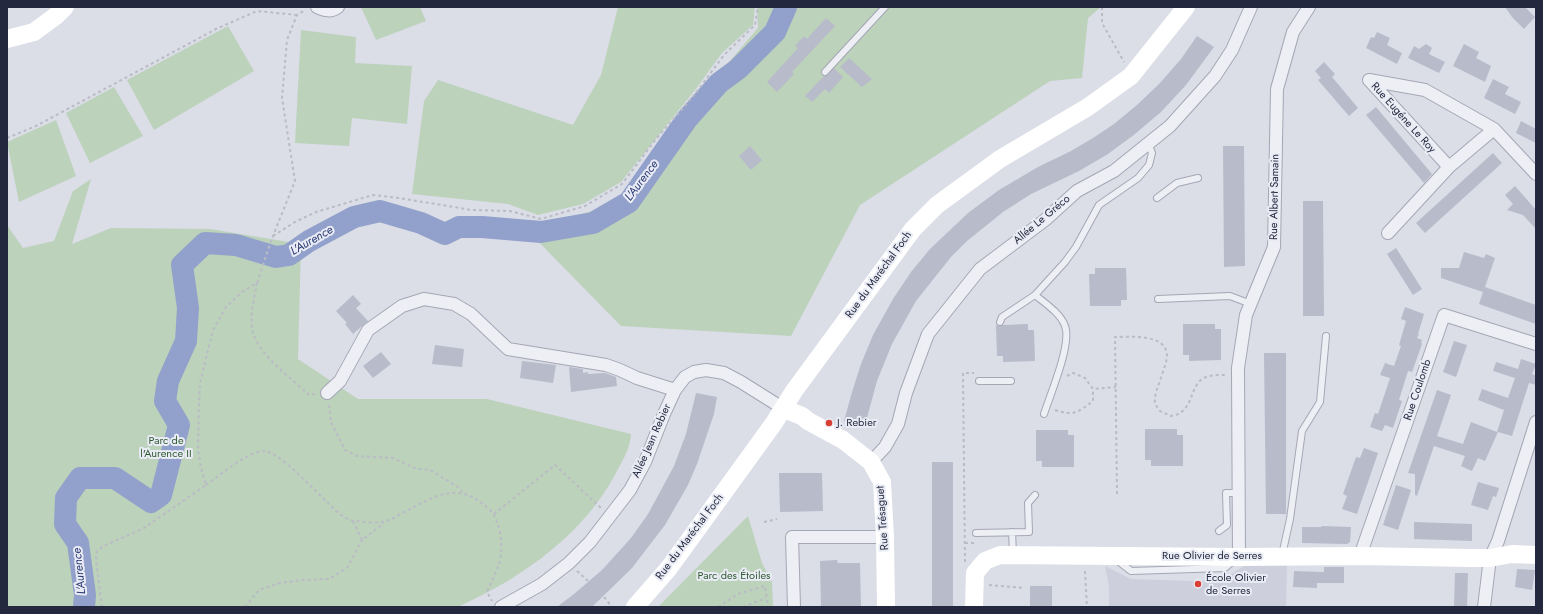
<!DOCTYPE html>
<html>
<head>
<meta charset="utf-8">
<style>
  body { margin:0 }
  #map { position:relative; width:1543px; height:614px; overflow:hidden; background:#dbdde7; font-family:Jost,sans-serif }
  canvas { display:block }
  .frame { position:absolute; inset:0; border:8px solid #24283e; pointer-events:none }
</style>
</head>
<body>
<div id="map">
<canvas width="1543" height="614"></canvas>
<div class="frame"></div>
</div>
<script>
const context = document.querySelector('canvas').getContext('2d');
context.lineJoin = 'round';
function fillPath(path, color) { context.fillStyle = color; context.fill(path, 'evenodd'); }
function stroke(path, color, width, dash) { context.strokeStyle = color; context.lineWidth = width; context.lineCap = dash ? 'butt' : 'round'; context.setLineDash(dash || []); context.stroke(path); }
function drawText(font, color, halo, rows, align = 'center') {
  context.font = font + ' Jost,sans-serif'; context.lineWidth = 4; context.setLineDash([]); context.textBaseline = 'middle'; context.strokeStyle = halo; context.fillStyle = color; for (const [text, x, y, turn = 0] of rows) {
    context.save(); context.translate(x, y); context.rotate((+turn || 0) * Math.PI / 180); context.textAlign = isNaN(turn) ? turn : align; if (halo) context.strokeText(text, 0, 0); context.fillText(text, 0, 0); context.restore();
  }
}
fillPath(new Path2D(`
  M1247,564h40l-1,43h-177v-21l-4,-20 26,13 88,3z`), '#cdcfdc');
fillPath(new Path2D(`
  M361,7h59l6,14 -50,19z
  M618,7h137l-2,18 -31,28 -27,37 -74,92 -38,22 -45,11 -30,-11 -96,-10 12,-93 14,-21 135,45 28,-50z
  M757,7h344l-13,11 -6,60 -32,3 -190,124 -69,131 -170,-10 -95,-97 74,-20 28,-18 83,-108 47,-55z
  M228,26l26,45 -100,59 -27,-50z
  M301,30l55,7 -1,26 57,3 -5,58 -55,-6 -3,28 -54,-3z
  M114,87l29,49 -53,27 -24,-50z
  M56,120l20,56 -57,26 -12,-60z
  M91,179l-19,65 39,-16 99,1 91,15 -3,115 60,40h129l144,35c-1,14 -7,24 -14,37 -22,43 -59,78 -100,104 -18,12 -39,22 -59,32h-451v-382l16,23 31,-7 19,-50z
  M748,516l14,47 10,19 1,25h-115z`), '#bcd2bb');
stroke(new Path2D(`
  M84,607l1,-12 -7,-52 -13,-19 1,-26 14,-20h35l36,24 10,-7 18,-70 -14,-24 3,-20 18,-40 2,-33 -6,-43 23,-22 31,2 40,12 13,-2 20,-14 45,-24 26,-6 41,12 24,11 14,-7h23l59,5 52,-9 36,-21 58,-83 32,-36 19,-14 37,-37 11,-25`), '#92a1cb', 22);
fillPath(new Path2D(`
  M1505,7h20l10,10 -11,12 -12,-12z
  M826,18l9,8 -43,46 2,2 -17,18 -10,-10 31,-34 -3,-2 9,-10 3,3z
  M1377,32l13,6 -3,7 15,8 -5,11 -31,-16 5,-11 3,1z
  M1197,36l17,11 -28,38 -25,27 -26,22 -27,20 -29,17 -48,23 -28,18 -36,29 -16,16 -35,44 -24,43 -15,37 -12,44 -21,-4 8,-29 9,-28 12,-29 20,-36 18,-27 19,-23 38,-36 31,-23 39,-23 33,-16 22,-13 21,-14 23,-19 23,-22 21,-24z
  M1426,44l6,4 -3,6 16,8 -6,11 -31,-15 6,-12 5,3z
  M1464,44l15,8 -3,6 15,8 -6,16 -32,-16z
  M849,58l23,21 -10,8 -22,-20z
  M1324,62l11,12 -3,3 26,31 -9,8 -31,-36 3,-2 -6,-7z
  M834,68l9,9 -14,16 -4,-4 -13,13 -7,-6 19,-20 4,-1z
  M1493,79l16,8 -4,7 16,8 -6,12 -31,-16z
  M1376,107l56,67 -8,9 -58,-68z
  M1521,121l15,8v14l-20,-10z
  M750,146l12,14 -11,10 -12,-14z
  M1223,146h21l1,120 -21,1z
  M1493,153l9,10 -77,70 -9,-10z
  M1515,186l21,24v19l-13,-14 -16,-5 6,-6 -8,-9z
  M1303,201h20l1,115h-21z
  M1396,248l26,41 -9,6 -26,-41z
  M1464,252l20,6 2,-4 9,4 -10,29 51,18v19l-57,-20 4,-12 -42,-14v-10h18z
  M1095,268h31l1,32h-6v6h-31l-1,-32h6z
  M353,295l8,9 -5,4 12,13 -15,13 -8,-10 2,-1 -11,-12z
  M1405,307l19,7 -6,20h1l-2,4 5,2 -1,3 1,1 -10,28 -4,-1 -9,29 3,1 -9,27 -8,-3 -3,6 -12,-4 5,-14 3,1 12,-36 -10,-3 5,-12 9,3 7,-20 -2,-1 7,-24 -5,-2z
  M1028,324v6h6l1,31 -32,1v-6h-6l-1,-31 4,1 3,-1z
  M1183,324h32v5h6v31l-32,1v-6h-6z
  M1454,341l13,4 -11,32 -13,-5z
  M435,345l29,4 -2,18 -30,-3z
  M381,352l10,12 -18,14 -10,-12z
  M1264,353h22v161h-20z
  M1521,359l15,5 -4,10 4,2v9l-7,-2 -17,53 -14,-4 -13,29 -7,-3 -6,13 -11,-5 4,-10 -31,-10 -17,50 -2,-1v-21l-7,-1 29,-83 14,5 -14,41 26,8 8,-22 26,10 7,-22 -26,-10 4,-11 26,9 7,-20 -22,-7 3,-9 22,7z
  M522,361l34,4 -3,18 -33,-5z
  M569,367l14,2v4l5,-1v2l17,-1 11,4 1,9 -46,6z
  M696,393l21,4 -3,17 -17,50 -9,21 -23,40 -33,43 -40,39h-35l17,-13 28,-24 29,-32 17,-24 26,-48 12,-32z
  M1145,429h32v6h6v31h-32v-6h-6z
  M1036,430h32v5h6v32h-32v-6h-6z
  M1364,448l14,5 -21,61 -15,-5 5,-13 -4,-2 13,-37 4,1z
  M932,462h21v145h-21z
  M779,473h43l1,38 -43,1z
  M1478,482l21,6 -3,9 -3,-1 -5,14 -17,-5z
  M1396,485l15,5 -13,40 -15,-5z
  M1414,522l58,2v17l-58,-2z
  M1322,526l29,1 -1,15 -3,2 -45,-1v-16h19z
  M837,560l1,3h22l1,44h-40l-1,-46z
  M1324,567h20v16h-27v5l-24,-1 1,-16 30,1z
  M1517,569l18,1 -3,20 -17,-3z
  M1455,573h13l-1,34h-13z
  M1030,586h22v21h-22z`), '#b8bbca');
const lane = new Path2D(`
  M825,72l60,-65
  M1157,198l20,-15 21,-5
  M1035,295c10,8 26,19 30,31 7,18 -15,69 -21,88
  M1158,299l72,-3 21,8
  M1000,322l2,-5 33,-22 30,-33 11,-15 23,-42 39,-27 11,-13 3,-12 -4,-10
  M979,381h32
  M1219,531l8,-6 -1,-32h14
  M1012,532l1,21
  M976,533l53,-1 -1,-29 7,-8
  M1282,555l8,-36 12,-88 18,-29 6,-66
  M1118,561l13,10 94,-3 8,-7`);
const street = new Path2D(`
  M317,7c8,4 14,5 21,0
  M1494,129l-45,38 -80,-87 56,10 69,39 42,45
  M1388,233l61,-66
  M327,393l13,-12 28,-51 34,-24 22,-7 30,5 17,10 37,35 98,16 14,5 17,8 38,12
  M871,462l14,-15 13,-23 8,-31 22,-59 52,-65 65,-49 32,-29 37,-20 56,-45 45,-50 17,-26 19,-43
  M1360,556l84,-241 92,29
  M1239,557l-1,-189 8,-53 28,-68 3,-158 16,-57 16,-25
  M501,607l41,-23 27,-21 21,-21 40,-52 15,-28 19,-48 11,-24 10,-13 9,-5 12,-2 18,3 17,9 43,27
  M794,607l-2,-70h93
  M1484,607l6,-49 8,-17 38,-119`);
stroke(lane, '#a4a7b4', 8);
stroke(street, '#a4a7b4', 14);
stroke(new Path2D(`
  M1102,7v16l22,39
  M7,138l29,-12 180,-97 41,-18 40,4
  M273,236l22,-14 21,-10 57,-17 26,3 73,12 38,1 31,8 44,-13 37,-22 34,-45 39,-45 29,-39 31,-30 3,-18
  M257,283c-3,16 -8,34 -4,50 8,24 37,44 56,62l6,-1
  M1067,376l6,-3 12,5 8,11 23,-2
  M329,405l2,17 14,28 12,6 36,2 24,11h7l8,2 26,16 4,5
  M1055,410c19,6 22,3 38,-9v-12
  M206,485c13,-9 41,-33 57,-34 15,-1 53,41 65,52 7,7 17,17 27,18 8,1 24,3 31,0 5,-1 11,-5 16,-8 33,-16 55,-34 87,-4 12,11 15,40 10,55 -3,9 -8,18 -12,28l5,9
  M1117,494l-2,-157c15,0 53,-4 52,20 -1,7 -4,14 -6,21 -3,9 -7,17 -6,26l5,7 11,5c3,-1 7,-1 9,-3 15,-9 10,-34 30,-37 5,-1 11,-1 16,-1
  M494,514l61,-49 47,44
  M353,521l9,19 22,-17
  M764,522l13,-3
  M965,543h12
  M965,562l-2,-189h11
  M577,571l12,11
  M1085,571l2,36
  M989,585l36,3
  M604,597l8,10
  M102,607l-6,-47 1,-9 7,-5 40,-18 62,-43 -5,-17 -3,-18 1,-48 1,-19 13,-53 13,-23 16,-15 15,-9 14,-42 24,-60 -13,-83 5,-58 10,-25 8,-5
  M245,607l14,-17 21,-7 22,-3 27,-1 18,-11 15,-28
  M718,607l20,-13 27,-8 3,21
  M743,607l23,-9`), '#b9bbc5', 2, [3, 3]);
stroke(lane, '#eeeff5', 6);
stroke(street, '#eeeff5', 12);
stroke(new Path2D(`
  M7,39l27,-7 23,-17 8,-8
  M784,409l18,7 6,5 35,19 28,22 11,20 3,55 1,70
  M635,607l34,-39 105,-145 20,-32 119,-162 24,-24 63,-46 88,-52 43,-31 55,-69
  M974,607l1,-34 10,-12 15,-6 239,2 121,-1 111,2h19l22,-4 24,1`), '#fff', 18);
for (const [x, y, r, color] of [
  [829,423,4,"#d93f33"],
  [1198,584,4,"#d93f33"]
]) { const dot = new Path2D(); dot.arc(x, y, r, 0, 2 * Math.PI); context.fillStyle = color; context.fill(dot); stroke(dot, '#eaecf5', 1.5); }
drawText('11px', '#24283e', '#eaecf5', [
  ["Rue Eugéne Le Roy",1403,118,48],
  ["Rue Albert Samain",1275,197,-89],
  ["Allée Le Gréco",1042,220,-40],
  ["Rue du Maréchal Foch",879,275,-54],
  ["Rue Coulomb",1418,390,-71],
  ["Allée Jean Rebier",652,441,-66],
  ["Rue Trésaguet",883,518,-94],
  ["Rue du Maréchal Foch",690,537,-53],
  ["Rue Olivier de Serres",1212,556]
]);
drawText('11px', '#24283e', '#eaecf5', [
  ["J. Rebier",837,423],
  ["École Olivier",1206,578],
  ["de Serres",1206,591]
], 'left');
drawText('11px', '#305b32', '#eaecf5', [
  ["Parc de",166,441],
  ["l'Aurence II",166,454],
  ["Parc des Étoiles",734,576]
]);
drawText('italic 12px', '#2b3c75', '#eaecf5', [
  ["L'Aurence",642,181,-53],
  ["L'Aurence",312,241,-30],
  ["L'Aurence",80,571,-96]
]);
</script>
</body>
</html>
